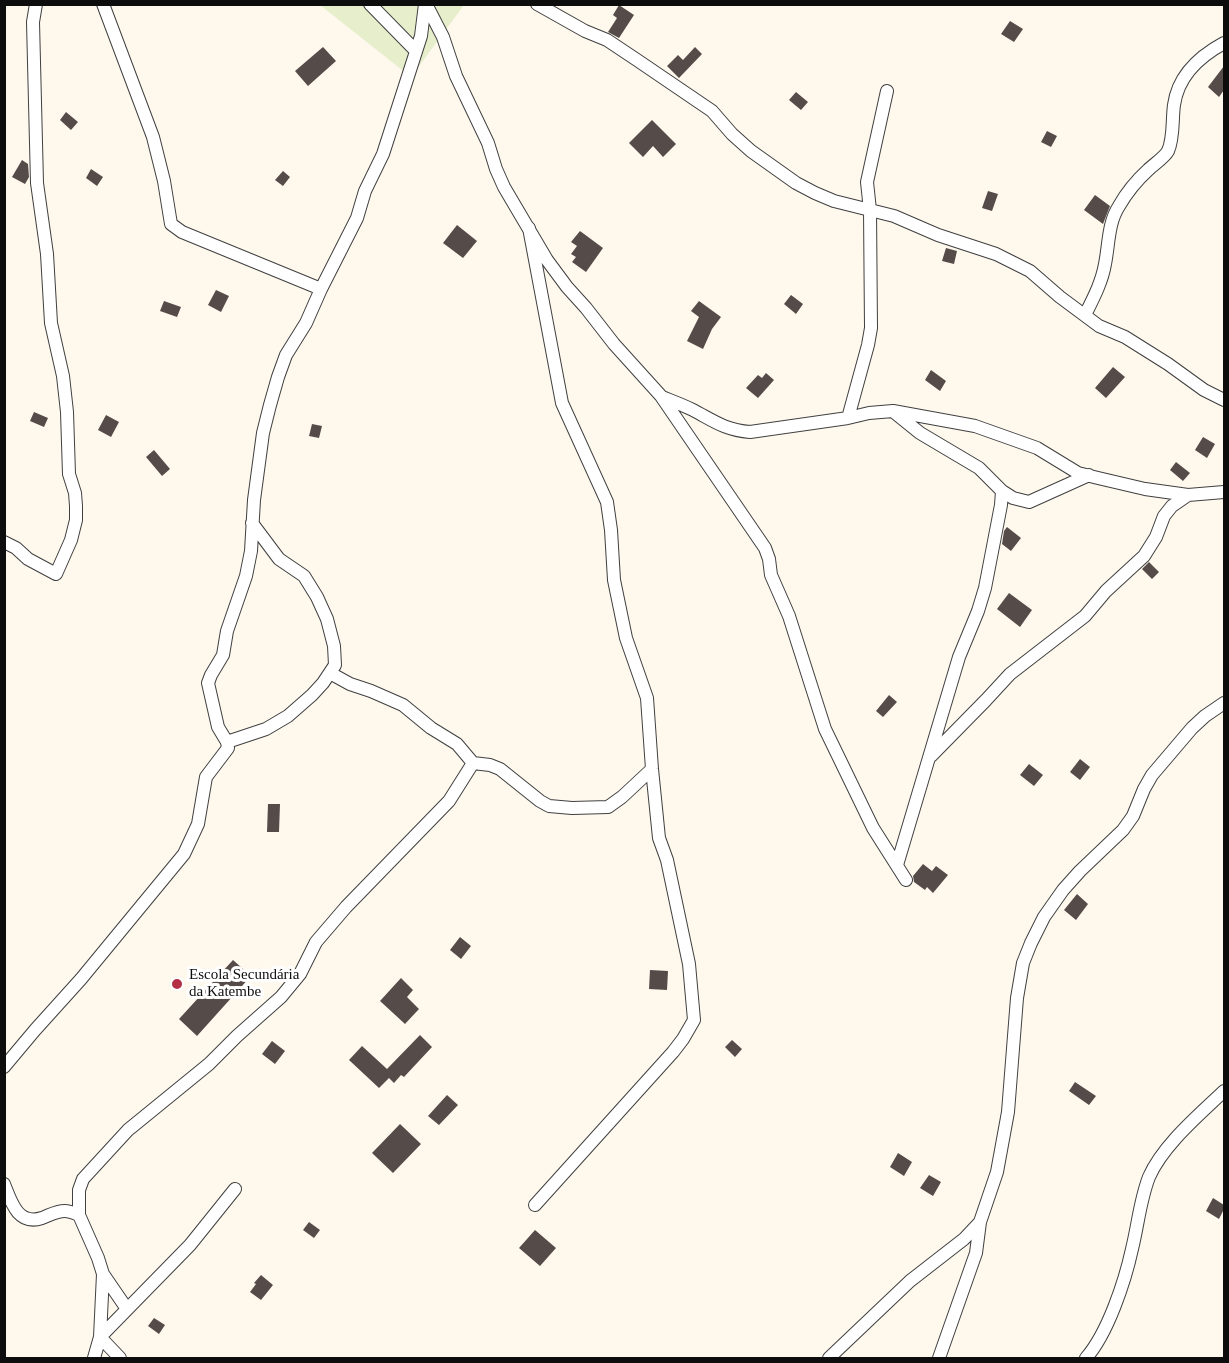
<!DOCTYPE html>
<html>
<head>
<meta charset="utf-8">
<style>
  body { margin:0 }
  #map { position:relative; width:1229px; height:1363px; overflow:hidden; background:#fef8ed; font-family:"Times New Roman",serif }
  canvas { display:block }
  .frame { position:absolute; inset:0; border:6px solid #0d0d0d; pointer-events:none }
</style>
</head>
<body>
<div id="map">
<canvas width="1229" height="1363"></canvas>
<div class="frame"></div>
</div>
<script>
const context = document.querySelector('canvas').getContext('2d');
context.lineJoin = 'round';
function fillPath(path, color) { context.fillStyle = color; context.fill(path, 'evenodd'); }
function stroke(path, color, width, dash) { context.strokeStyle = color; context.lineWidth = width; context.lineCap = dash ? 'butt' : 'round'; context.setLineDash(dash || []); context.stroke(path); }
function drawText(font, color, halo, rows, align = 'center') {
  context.font = font + ' "Times New Roman",serif'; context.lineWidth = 6; context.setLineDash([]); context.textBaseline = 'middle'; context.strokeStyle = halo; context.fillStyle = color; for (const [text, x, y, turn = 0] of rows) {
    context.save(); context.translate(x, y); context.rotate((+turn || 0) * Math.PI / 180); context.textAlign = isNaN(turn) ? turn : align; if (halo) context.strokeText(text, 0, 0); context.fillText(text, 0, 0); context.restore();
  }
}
fillPath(new Path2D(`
  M320,5h144l-53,72z`), '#e6eecb');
fillPath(new Path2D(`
  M619,5l15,10 -15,23 -11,-6 9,-14 -4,-3z
  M1010,21l13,8 -9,13 -13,-8z
  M323,47l13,14 -28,25 -13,-15z
  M695,47l7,7 -23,24 -12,-12 11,-11 5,5z
  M1224,66v24l-5,7 -11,-10z
  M796,92l12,10 -7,8 -12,-10z
  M66,112l12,10 -7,8 -11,-10z
  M652,120l24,24 -13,13 -10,-11 -10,11 -14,-14z
  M1047,131l10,5 -6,11 -10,-5z
  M22,160l6,4 1,13 -4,7 -13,-7z
  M91,169l12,8 -6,9 -11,-8z
  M283,171l7,6 -7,9 -8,-6z
  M988,191l10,3 -6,17 -10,-3z
  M1095,195l15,11 -7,18 -19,-14z
  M457,225l20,16 -14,17 -20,-15z
  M580,231l23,17 -17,24 -14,-10 4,-5 -5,-3 6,-8 -6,-4z
  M946,248l11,3 -3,13 -12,-3z
  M216,290l13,6 -8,16 -13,-7z
  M791,295l12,9 -7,10 -12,-10z
  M164,301l17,6 -4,10 -17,-6z
  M699,301l22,16 -9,12 -9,20 -16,-8 12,-24 -8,-6z
  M1113,367l12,10 -19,21 -11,-10z
  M931,370l15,11 -6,10 -15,-11z
  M766,373l8,7 -16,18 -12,-10 12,-13 4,3z
  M34,412l14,6 -4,9 -14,-6z
  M106,415l13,7 -8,15 -13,-7z
  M312,424l10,2 -3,12 -10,-2z
  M1203,437l12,7 -8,14 -12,-8z
  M154,450l16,19 -8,7 -16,-19z
  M1176,462l14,11 -7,8 -13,-11z
  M1007,527l14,11 -10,13 -9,-7 2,-13z
  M1149,562l10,10 -7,7 -10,-10z
  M1009,593l23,17 -12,17 -23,-18z
  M889,695l8,7 -14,15 -7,-6z
  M1080,759l10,8 -10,13 -10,-8z
  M1029,764l14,11 -9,11 -14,-11z
  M268,804h12l-1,28h-12z
  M923,864l9,7 4,-5 12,9 -15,18 -6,-6 -2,3 -11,-8 -1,-6z
  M1077,894l11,10 -12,16 -12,-10z
  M460,937l11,9 -10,13 -11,-9z
  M233,960l18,16 -54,60 -18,-17z
  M650,970l18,1 -1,19 -18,-1z
  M401,978l12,12 -6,7 12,12 -14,15 -25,-23z
  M420,1035l12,12 -28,30 -3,-2 -7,8 -5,-5 -10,10 -30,-28 13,-14 25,23z
  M732,1040l10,9 -7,8 -10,-10z
  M272,1041l13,10 -10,13 -13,-10z
  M1075,1082l21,14 -7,9 -20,-14z
  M447,1095l11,10 -19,20 -11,-9z
  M400,1124l21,20 -28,29 -21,-20z
  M898,1153l14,9 -8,14 -14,-9z
  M929,1175l12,7 -8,14 -13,-8z
  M1213,1198l11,7v4l-5,10 -13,-8z
  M309,1222l11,8 -6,8 -11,-8z
  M535,1230l21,18 -16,18 -21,-18z
  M261,1275l12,10 -12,15 -11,-8 6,-8 -2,-1z
  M154,1318l11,7 -6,9 -11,-8z`), '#554c4a');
const minor = new Path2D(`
  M103,4l50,133 11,44 7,43 11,8 139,57
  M370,4l46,47
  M426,4l17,33 13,39 32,67 8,26 8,18 43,73 20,27 19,21 28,36 47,52 104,152 4,11 2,16 18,41 36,113 48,99 33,52
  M537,4l48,27 22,9 30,20 75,51 20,23 19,17 45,32 19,10 19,8 60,15 44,19 58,19 34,17 30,26 39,29 26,11 43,27 36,26 20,10
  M529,228l33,175 45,99 4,28 3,50 12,58 21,60 5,71 7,69 8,22 22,104 5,56 -11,19 -10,13 -138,153
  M1085,315c8,-16 17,-33 20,-51 4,-20 3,-41 14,-58 8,-14 18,-26 29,-36 6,-6 16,-12 20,-19 6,-13 4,-32 6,-46 4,-29 26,-49 50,-62
  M662,397c10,4 21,8 31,13 21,11 32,20 57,22l98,-14 21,-5 24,-2 82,15 62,22 41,25 20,5 47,11 43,6 36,-3
  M894,412l26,21 59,35 23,23 11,7 16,4 60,-27
  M848,418l20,-73 3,-17 -1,-118 -3,-28 20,-91
  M4,542l12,6 12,11 28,15 15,-34 5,-20v-14l-1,-13 -6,-19 -2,-62 -4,-36 -12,-53 -4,-69 -10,-71 -4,-161 3,-18
  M227,742l39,-13 22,-13 24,-21 11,-12 12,-18 -1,-19 -7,-27 -10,-22 -13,-21 -25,-17 -27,-36
  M931,756l55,-56 24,-26 75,-58 21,-25 38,-35 12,-19 8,-21 8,-10 16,-11
  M473,763l17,2 10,4 40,32 9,5 23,2 36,-1 14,-10 30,-28
  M897,865l62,-208 19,-46 7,-23 16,-83 1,-14
  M4,1067l31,-37 46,-51 103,-125 14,-30 8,-47 22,-29 -1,-6 -9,-15 -10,-44 3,-8 12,-20 4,-24 19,-55 5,-25 3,-51 9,-67 7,-28 8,-28 8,-22 20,-32 15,-34 36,-71 8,-27 18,-37 38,-118 4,-32
  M4,1184c7,18 14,42 38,34 8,-3 14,-7 23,-7 5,0 9,2 14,4l19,43 5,16 -3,63 20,21
  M79,1215v-25l4,-11 45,-49 81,-66 28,-28 44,-39 19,-23 16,-32 30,-35 103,-106 24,-38 -16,-19 -26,-16 -28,-23 -32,-14 -21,-7 -20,-11
  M103,1274l24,35
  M94,1358l6,-21 90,-92 45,-56
  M829,1358l81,-77 54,-42 16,-17
  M939,1358l37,-105 4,-31 17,-50 11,-60 9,-114 6,-35 8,-20 13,-26 19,-27 17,-19 43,-41 10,-14 11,-27 8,-14 40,-47 13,-12 19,-13
  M1086,1358c22,-25 39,-77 46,-109 6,-24 8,-49 17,-72 14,-32 50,-62 75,-86`);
stroke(minor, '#404040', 14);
stroke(minor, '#fff', 12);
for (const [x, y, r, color] of [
  [177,984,6,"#b42e46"]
]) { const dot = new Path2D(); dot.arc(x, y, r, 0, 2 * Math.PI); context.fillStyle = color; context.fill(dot); stroke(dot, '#fff', 2); }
drawText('15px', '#0d0d0d', '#fff', [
  ["Escola Secundária",189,975],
  ["da Katembe",189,992]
], 'left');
</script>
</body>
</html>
